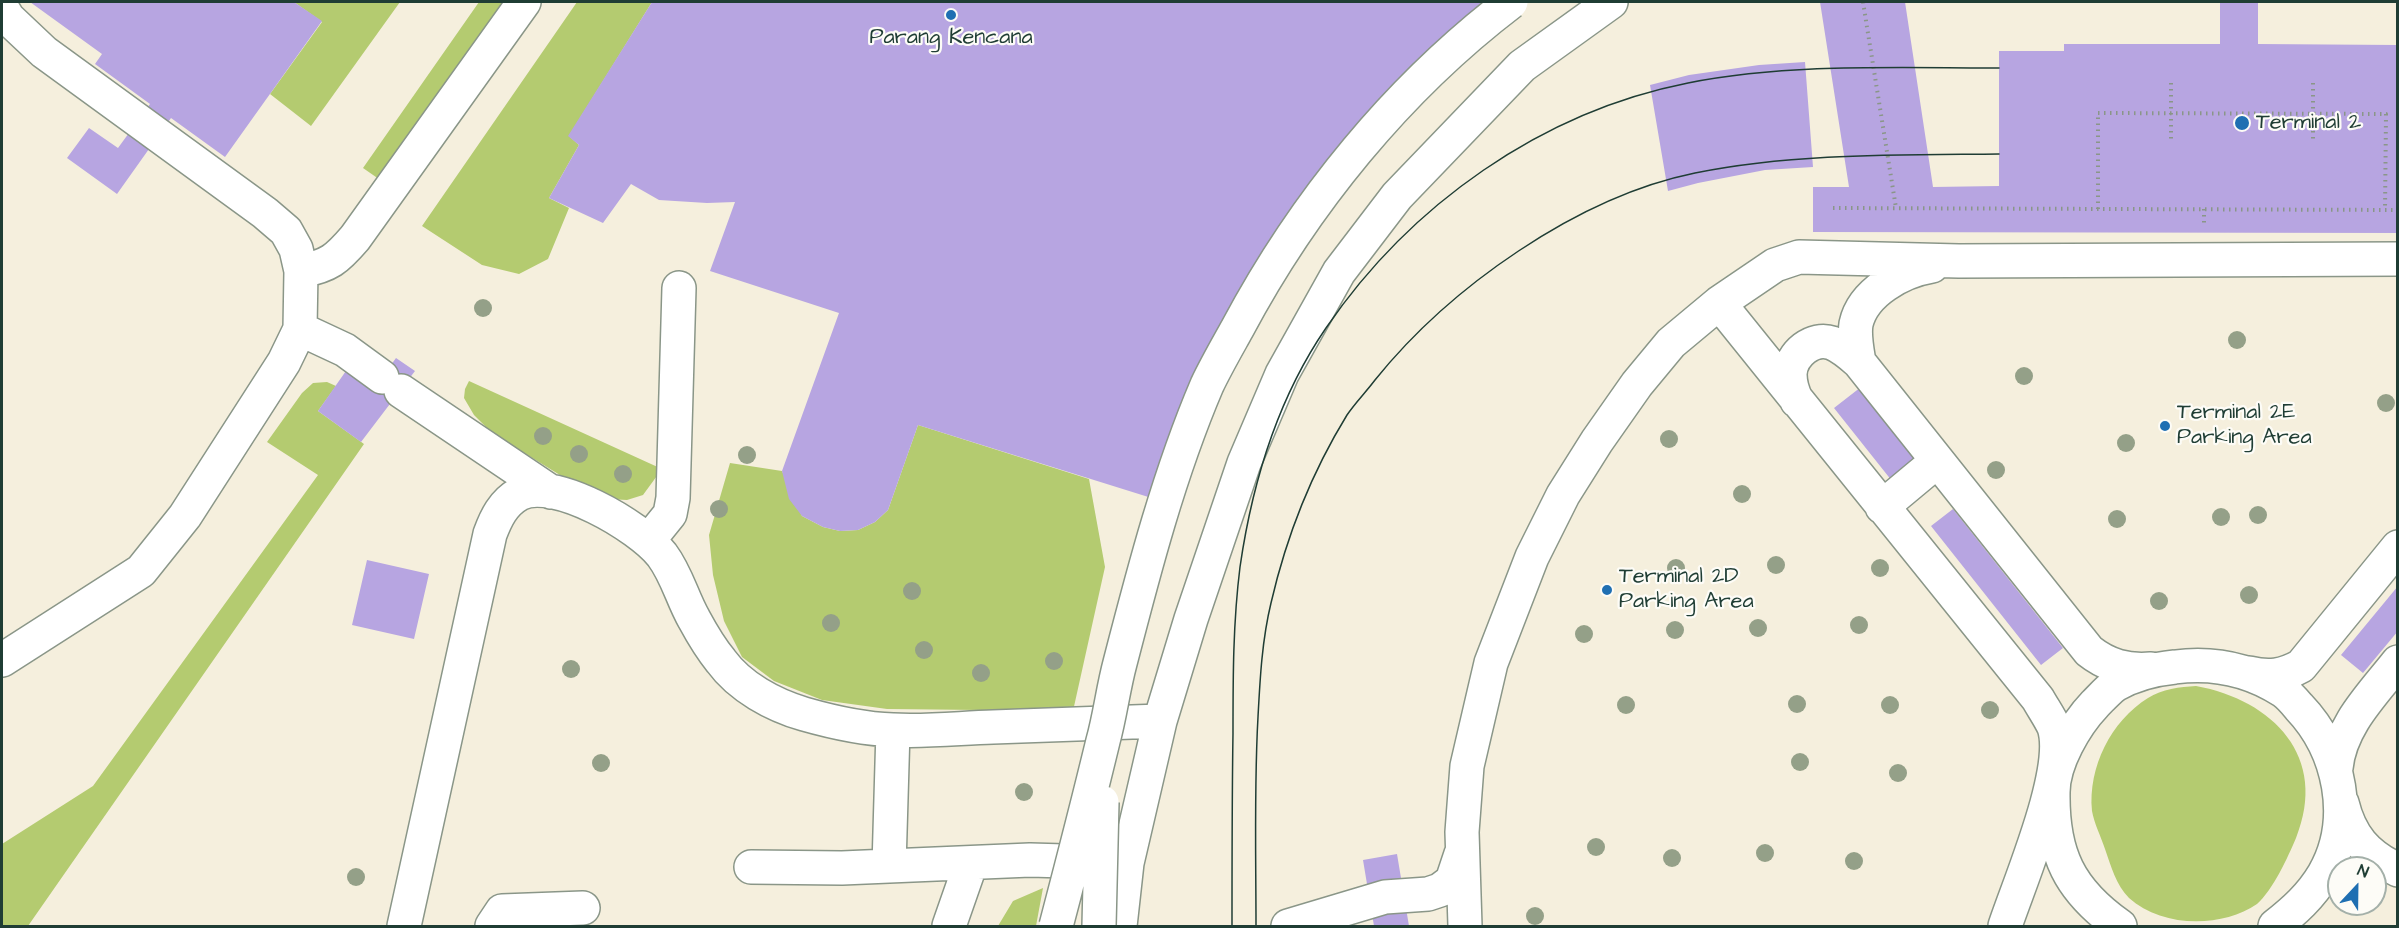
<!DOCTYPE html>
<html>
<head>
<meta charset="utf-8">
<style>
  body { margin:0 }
  #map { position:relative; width:2399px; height:928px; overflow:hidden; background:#f5efdd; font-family:"Architects Daughter",sans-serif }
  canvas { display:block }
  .frame { position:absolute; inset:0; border:3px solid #1f3d34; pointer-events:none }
  .north { position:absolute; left:2327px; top:856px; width:60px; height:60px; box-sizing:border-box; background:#fdfcf7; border:2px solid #a4b0a9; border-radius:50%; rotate:22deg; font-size:16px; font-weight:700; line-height:24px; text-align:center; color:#1f3d34 }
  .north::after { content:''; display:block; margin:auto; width:21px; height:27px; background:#1f6fb2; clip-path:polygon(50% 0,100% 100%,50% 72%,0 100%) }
</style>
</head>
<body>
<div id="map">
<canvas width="2399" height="928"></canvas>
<div class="frame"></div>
<div class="north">N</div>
</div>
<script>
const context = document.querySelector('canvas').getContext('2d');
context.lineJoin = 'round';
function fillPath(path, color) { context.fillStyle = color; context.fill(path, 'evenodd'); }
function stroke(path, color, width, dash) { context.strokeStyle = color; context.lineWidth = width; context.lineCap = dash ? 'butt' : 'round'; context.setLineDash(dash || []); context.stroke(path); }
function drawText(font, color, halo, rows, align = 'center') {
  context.font = font + ' "Architects Daughter",sans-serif'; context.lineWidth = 4.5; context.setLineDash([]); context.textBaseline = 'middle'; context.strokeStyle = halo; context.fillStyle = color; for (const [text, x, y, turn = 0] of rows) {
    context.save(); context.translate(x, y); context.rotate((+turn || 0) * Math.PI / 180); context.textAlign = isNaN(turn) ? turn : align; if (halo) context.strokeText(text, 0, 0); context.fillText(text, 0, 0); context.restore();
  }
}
fillPath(new Path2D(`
  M294,2h106l-89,124 -41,-32 52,-72z
  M479,2h34l-127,182 -23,-16z
  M577,2h75l-83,134 10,9 -30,53 20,10 -21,51 -29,15 -37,-9 -60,-39z
  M469,381l193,88 -19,26 -16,5 -18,-1 -20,-6 -97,-60 -18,-18 -10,-17 1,-9z
  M327,382l9,4 -18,25 46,33 -336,482h-26v-82l91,-58 225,-311 -51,-33 35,-49 11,-10z
  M918,425l171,54 16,88 -32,144 -186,-2 -65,-9 -48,-19 -32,-24 -18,-36 -11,-46 -4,-40 21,-72 52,8 20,45 21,11 17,4 18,-1 17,-8 13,-12z
  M2196,686c77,14 133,71 100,152 -8,19 -23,52 -39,66 -35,24 -95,24 -128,-6 -13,-13 -18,-32 -24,-49 -4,-12 -11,-26 -13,-38 -4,-44 19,-90 56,-113 14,-9 32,-11 48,-12z
  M1043,888l-7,38h-38l15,-25z`), '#b4cb70');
fillPath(new Path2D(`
  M30,2h264l28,19 -97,136 -54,-39 -54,76 -50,-36 22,-30 29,20 32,-44 -55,-40 7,-10z
  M652,2h844l-141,138 -197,360 -240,-75 -30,85 -13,12 -17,8 -18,1 -17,-4 -21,-11 -13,-17 -7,-28 57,-158 -129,-42 25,-69 -28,1 -48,-3 -28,-16 -28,39 -54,-25 30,-53 -11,-9z
  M1820,2h85l28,185 66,-1v-135h65v-7h156v-42h38v42l140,1v188l-585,-1v-45h36z
  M1805,62l8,105 -48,3 -67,13 -30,8 -18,-106 39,-10 70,-10z
  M396,358l19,13 -54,71 -43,-31 30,-43 27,19z
  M1861,387l57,74 -26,20 -58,-73z
  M1953,509l110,139 -22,17 -110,-139z
  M367,560l62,14 -15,65 -62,-14z
  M2398,586v45l-35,42 -22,-18z
  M1397,854l12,72h-35l-11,-66z`), '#b7a5e1');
const minor = new Path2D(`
  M2,8l6,10 36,34 221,161 21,18 10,18 5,22 -1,58 -16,33 -99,154 -44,55 -139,89
  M1932,266c-30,5 -69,26 -76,58 -2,12 1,26 3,38l230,289c19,15 38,20 62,18
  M301,271c28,-5 36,-12 54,-33l169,-236
  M1719,303l319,396c5,9 12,19 16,28 14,43 -34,154 -49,199
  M300,329l45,21 37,27
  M401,391l150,101
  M1797,401c-4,-8 -7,-17 -7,-27 1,-20 23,-38 42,-31 10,4 19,12 27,19
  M1882,507l54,-45
  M649,540l21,-26 3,-16 6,-210
  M2249,673c20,5 34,3 52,-7l97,-119
  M2336,768c4,-42 36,-73 62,-106
  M2342,803c8,33 24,52 56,67
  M889,866l4,-136
  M751,867l91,1 188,-8 70,2
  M404,926l86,-392c6,-16 13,-31 29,-40 35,-18 120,32 143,61 15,20 20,43 32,64 7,13 18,31 27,42 19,26 52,44 83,53 28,8 60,15 89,16 33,2 67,-2 100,-3 55,-2 111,-4 167,-6
  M492,926l10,-15 81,-3
  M949,926l22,-63
  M1120,926l7,-63 33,-142 31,-102 53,-156 38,-89 57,-102 58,-76 125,-130 89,-64
  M1288,926l97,-29 43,-3 12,-4 12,-9 9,-27
  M1465,926l-3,-94 5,-66 24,-103 41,-106 31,-62 34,-54 40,-57 34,-41 48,-40 56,-38 24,-8 160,4 439,-2
  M2120,926c-51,-36 -68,-72 -67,-134 0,-29 22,-67 42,-88 6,-6 13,-14 20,-19 17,-10 40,-16 60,-18 39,-5 74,2 108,24 6,4 11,10 16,16 41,43 56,113 25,167 -13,22 -30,37 -49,52`);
stroke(minor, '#8a9688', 36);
stroke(new Path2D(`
  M1863,2l33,206
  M2171,83v59
  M2313,83v59
  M1833,208l565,2
  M2098,209v-96l288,1 -1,96
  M2204,209v15`), '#8a9688', 4, [1.5, 4.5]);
stroke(minor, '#fff', 33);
stroke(new Path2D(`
  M1232,926c0,-64 0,-129 1,-193 0,-56 0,-110 7,-166 12,-83 38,-169 86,-239 84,-123 215,-216 362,-245 102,-20 208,-15 311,-15
  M1256,926c0,-69 -2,-139 2,-209 2,-38 4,-77 13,-114 15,-65 41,-131 76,-188 8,-12 19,-23 28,-35 74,-92 202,-183 320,-207 99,-20 202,-18 304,-19`), '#1f3d34', 1.5);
const minorBridge = new Path2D(`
  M1056,926c16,-61 32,-123 47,-185 7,-25 10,-52 17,-78 24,-93 49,-189 87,-278 9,-19 20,-38 30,-56 67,-126 161,-241 274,-327
  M1099,926l3,-124`);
stroke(minorBridge, '#8a9688', 36, []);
stroke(minorBridge, '#fff', 33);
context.fillStyle = '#94a088';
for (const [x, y] of [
  [483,308],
  [2237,340],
  [2024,376],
  [2386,403],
  [543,436],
  [1669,439],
  [2126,443],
  [579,454],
  [747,455],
  [1996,470],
  [623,474],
  [1742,494],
  [719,509],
  [2258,515],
  [2221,517],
  [2117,519],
  [1776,565],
  [1676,568],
  [1880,568],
  [912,591],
  [2249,595],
  [2159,601],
  [831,623],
  [1859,625],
  [1758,628],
  [1675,630],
  [1584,634],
  [924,650],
  [1054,661],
  [571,669],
  [981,673],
  [1797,704],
  [1626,705],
  [1890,705],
  [1990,710],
  [1800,762],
  [601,763],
  [1898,773],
  [1024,792],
  [1596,847],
  [1765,853],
  [1672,858],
  [1854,861],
  [356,877],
  [1535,916]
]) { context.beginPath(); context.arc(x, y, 9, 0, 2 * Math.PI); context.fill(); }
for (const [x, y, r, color] of [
  [951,15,6,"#1f6fb2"],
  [2242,123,8,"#1f6fb2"],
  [2165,426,6,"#1f6fb2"],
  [1607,590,6,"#1f6fb2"]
]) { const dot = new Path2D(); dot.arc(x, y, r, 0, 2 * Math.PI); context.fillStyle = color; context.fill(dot); stroke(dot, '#fdfcf7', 2); }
drawText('22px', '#1f3d34', '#fdfcf7', [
  ["Parang Kencana",951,38,"center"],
  ["Terminal 2",2256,123],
  ["Terminal 2E",2177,413],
  ["Parking Area",2177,438],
  ["Terminal 2D",1619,577],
  ["Parking Area",1619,602]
], 'left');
</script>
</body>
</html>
